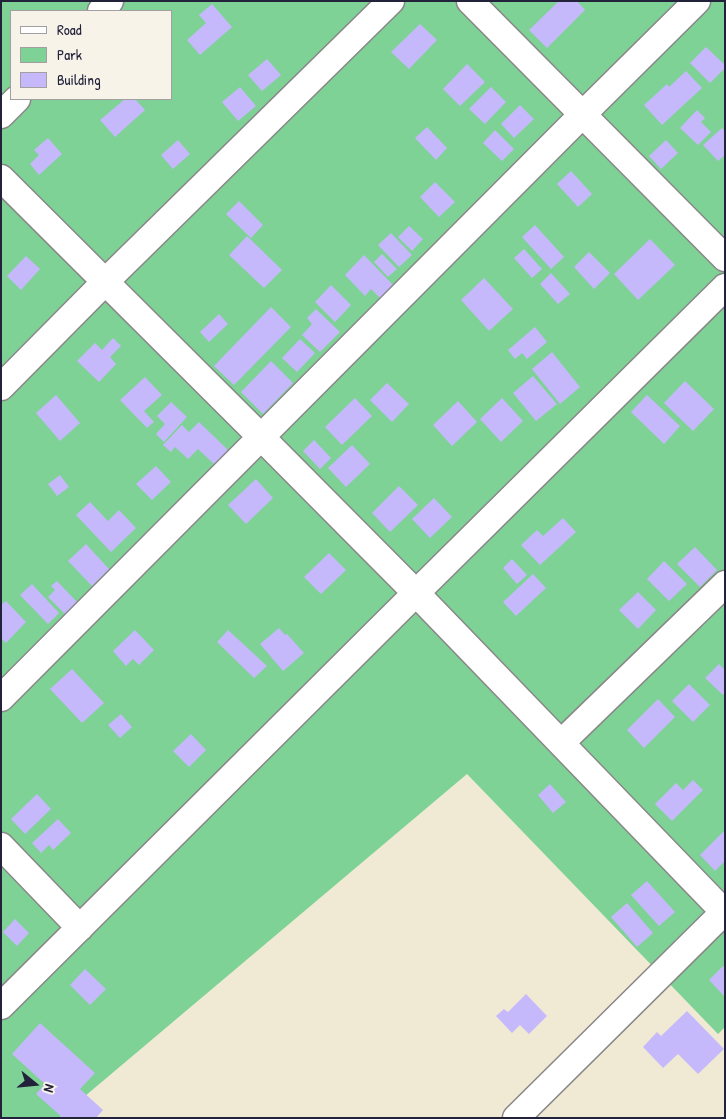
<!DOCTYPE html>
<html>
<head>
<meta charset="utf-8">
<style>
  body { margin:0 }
  #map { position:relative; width:726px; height:1119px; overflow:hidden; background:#f0ead4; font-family:"Patrick Hand",sans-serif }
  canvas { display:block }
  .frame { position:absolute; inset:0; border:2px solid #22223b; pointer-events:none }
  .legend { position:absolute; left:10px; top:10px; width:162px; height:90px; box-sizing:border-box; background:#f7f3e8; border:1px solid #a29fa3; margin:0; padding:6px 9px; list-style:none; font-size:15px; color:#22223b }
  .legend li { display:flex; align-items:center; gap:10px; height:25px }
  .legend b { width:25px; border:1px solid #a29fa3 }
  .north { position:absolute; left:10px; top:1059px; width:50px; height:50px; -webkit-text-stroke:4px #f7f3e8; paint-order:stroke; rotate:107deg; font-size:14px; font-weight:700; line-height:20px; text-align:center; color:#22223b }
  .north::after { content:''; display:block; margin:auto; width:18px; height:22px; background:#22223b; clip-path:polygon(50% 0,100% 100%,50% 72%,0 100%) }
</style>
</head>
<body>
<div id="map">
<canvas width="726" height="1119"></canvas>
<div class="frame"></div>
<ul class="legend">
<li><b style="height:6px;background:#fff"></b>Road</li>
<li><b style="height:14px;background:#7ed295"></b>Park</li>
<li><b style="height:14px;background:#c5b9fb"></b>Building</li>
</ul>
<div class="north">N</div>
</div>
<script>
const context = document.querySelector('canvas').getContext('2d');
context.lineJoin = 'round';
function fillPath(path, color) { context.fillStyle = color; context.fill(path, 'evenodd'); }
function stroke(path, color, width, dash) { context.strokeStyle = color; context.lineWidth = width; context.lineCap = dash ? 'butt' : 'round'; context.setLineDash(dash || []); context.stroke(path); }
fillPath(new Path2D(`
  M1,1h724v1026l-7,7 -251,-260 -408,344h-58zM11,11h160v88h-160z`), '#7ed295');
fillPath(new Path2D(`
  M559,1h18l8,9 -38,38 -18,-18z
  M212,4l20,23 -32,28 -13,-15 19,-17 -7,-8z
  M420,24l17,16 -28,29 -18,-17z
  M706,47l19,18v3l-15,15 -20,-20z
  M267,59l14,16 -19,16 -14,-16z
  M467,64l18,18 -25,24 -17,-17z
  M686,71l16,17 -40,37 -18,-20 23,-21 2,3z
  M240,87l16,19 -18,15 -16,-19z
  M491,87l15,15 -21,22 -16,-15z
  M125,99h10l10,11 -30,27 -15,-17z
  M520,105l14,14 -20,19 -13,-14z
  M697,110l8,8 -4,4 10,10 -13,13 -18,-17z
  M427,127l20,21 -11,12 -21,-22z
  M722,128l3,3v24l-7,6 -15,-16z
  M495,130l19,19 -12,12 -19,-18z
  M48,138l14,16 -23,21 -9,-11 9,-9 -5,-5z
  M178,140l12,14 -17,15 -12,-14z
  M666,140l12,13 -17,16 -12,-13z
  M571,171l21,23 -14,13 -21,-23z
  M435,182l20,20 -16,15 -19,-20z
  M239,201l24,24 -12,13 -25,-24z
  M535,225l29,32 -13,12 -29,-32z
  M409,226l14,13 -11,12 -14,-14z
  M391,233l21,22 -13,12 -21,-22z
  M247,236l35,34 -18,18 -35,-33z
  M650,239l25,26 -37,35 -24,-26z
  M524,249l18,20 -10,9 -18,-20z
  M589,252l21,21 -16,16 -20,-22z
  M382,254l15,15 -9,8 -14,-15z
  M364,255l29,30 -13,13 -9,-9 -6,7 -20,-21z
  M26,256l14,13 -19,21 -14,-14z
  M551,273l19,21 -12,10 -18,-20z
  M484,278l29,31 -24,22 -28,-31z
  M331,285l20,20 -16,17 -20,-20z
  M271,307l20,20 -57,58 -20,-19z
  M316,309l24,23 -20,20 -18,-17 10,-11 -5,-6z
  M219,314l9,10 -19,18 -9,-10z
  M535,327l12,15 -20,17 -5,-6 -7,6 -7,-9z
  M113,338l8,8 -11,11 6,7 -17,18 -22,-21 18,-18 7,7z
  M300,339l15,14 -18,19 -15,-14z
  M552,352l28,35 -20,17 -28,-35z
  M271,361l22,22 -30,31 -22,-22z
  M533,376l24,28 -21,17 -23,-28z
  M145,377l17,18 -18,16 10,11 -7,6 -27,-28z
  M685,381l29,28 -21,22 -29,-28z
  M387,383l22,21 -17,18 -22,-22z
  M56,395l24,28 -20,18 -24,-28z
  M647,395l33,31 -16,18 -33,-32z
  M355,398l17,18 -30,29 -17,-18z
  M502,398l21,23 -22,21 -21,-23z
  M458,401l19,21 -25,24 -19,-21z
  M171,402l16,15 -23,25 -8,-8 9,-10 -8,-8z
  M199,422l28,27v5l-11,12 -18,-17 -10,10 -13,-12 -4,5 -8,-7 19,-20 7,7z
  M314,440l17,18 -11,11 -17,-18z
  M352,445l18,19 -24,23 -18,-19z
  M156,466l15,16 -19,18 -16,-16z
  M60,475l9,12 -12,9 -9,-12z
  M256,479l17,19 -27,26 -18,-19z
  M399,486l19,19 -28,27 -18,-19z
  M434,498l18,19 -22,21 -18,-19z
  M90,502l18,19 11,-11 17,18 -25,24 -35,-37z
  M563,518l13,14 -36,33 -19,-20 16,-15 6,6z
  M86,544l23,25 -17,17 -24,-25z
  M695,547l22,23 -17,17 -23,-23z
  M329,553l17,17 -25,24 -17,-17z
  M512,559l15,16 -10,9 -14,-16z
  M664,561l23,23 -18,17 -22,-22z
  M533,574l13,14 -30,28 -13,-14z
  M57,581l20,21 -12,12 -17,-17 7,-7 -4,-4z
  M32,584l27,29 -11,11 -28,-29z
  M638,592l18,18 -18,19 -19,-19z
  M6,601l20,21 -20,21 -5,-5v-33z
  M279,628l6,7 2,-1 17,19 -21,18 -23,-27z
  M135,630l19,20 -15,15 -6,-6 -7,7 -13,-15z
  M228,630l39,36 -13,12 -37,-36z
  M719,664l6,6v22l-2,3 -18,-17z
  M72,669l32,34 -22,20 -32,-34z
  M689,684l21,21 -17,17 -21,-21z
  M658,699l17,18 -31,31 -17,-18z
  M121,714l11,13 -12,11 -12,-13z
  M191,734l15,16 -17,17 -16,-16z
  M693,780l10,10 -31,31 -17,-17 21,-21 7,7z
  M550,784l16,18 -13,11 -15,-18z
  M37,794l14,15 -26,25 -14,-15z
  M58,819l13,14 -18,17 -4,-5 -8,8 -9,-10z
  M725,830v31l-10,10 -15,-16z
  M647,881l28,31 -16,14 -28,-31z
  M627,903l26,30 -16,14 -26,-30z
  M15,919l14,14 -12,13 -14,-14z
  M723,966l2,2v29l-16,-17z
  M85,969l21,20 -16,16 -20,-20z
  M526,994l21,22 -18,18 -9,-9 -8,8 -16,-17 8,-7 4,3z
  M687,1011l37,38 -26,25 -20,-20 -15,14 -20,-21 14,-15 4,4z
  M40,1023l55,50 -15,16 23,21 -7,8h-33l-27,-24 9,-10 -33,-30z`), '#c5b9fb');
const minor = new Path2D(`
  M470,1l255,257
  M101,11l9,-10
  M1,115l16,-16
  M1,178l260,259 155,156 309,320
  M1,387l104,-105 286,-281
  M1,698l582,-584 114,-113
  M561,743l164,-159
  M1,846l79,82
  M1,1006l415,-413 309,-306
  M516,1118l209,-207`);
stroke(minor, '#898688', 29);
stroke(minor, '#fff', 26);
</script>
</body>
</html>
